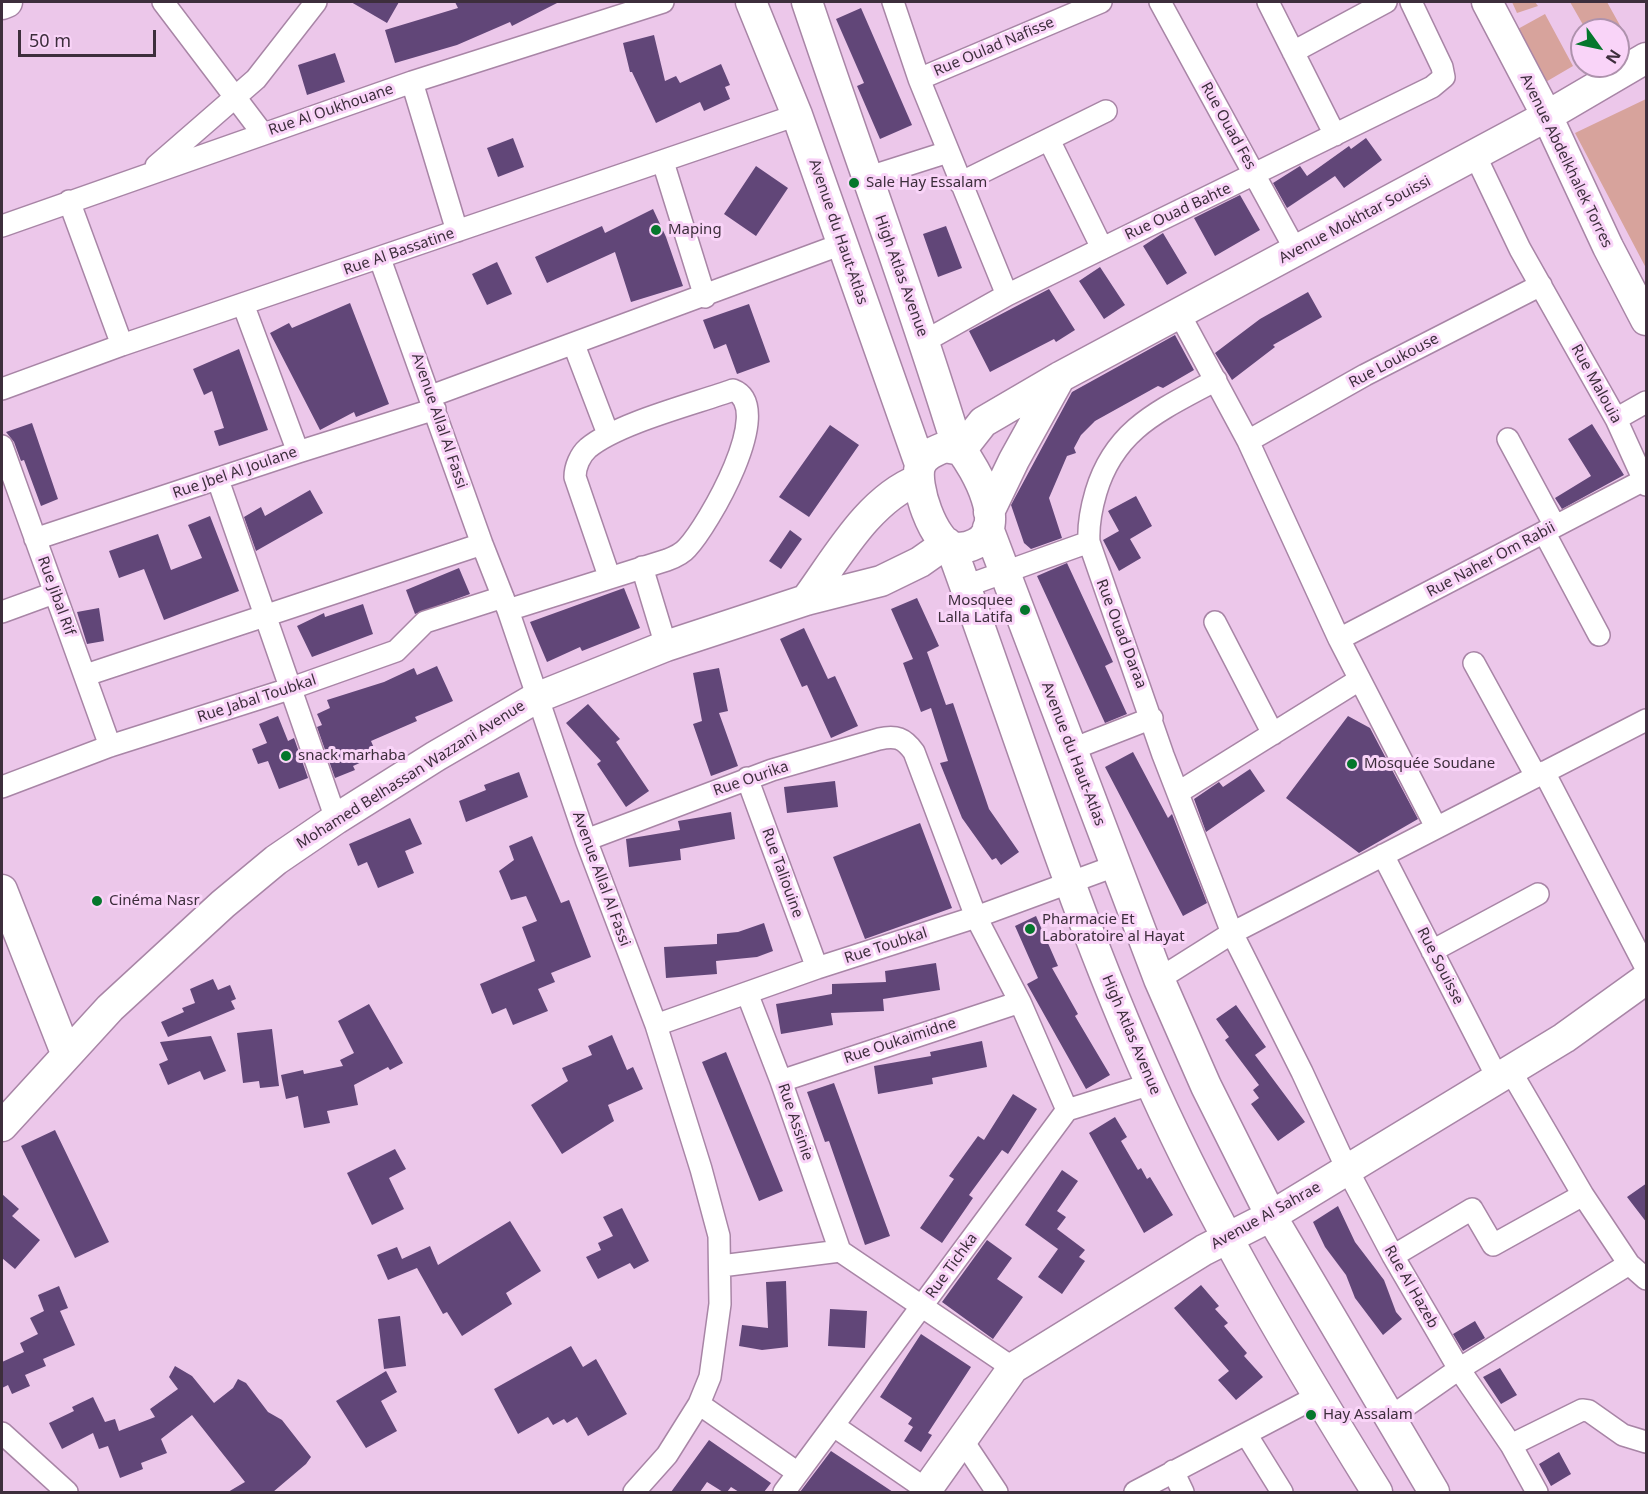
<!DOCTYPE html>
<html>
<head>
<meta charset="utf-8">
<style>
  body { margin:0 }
  #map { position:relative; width:1648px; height:1494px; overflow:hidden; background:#ecc7ea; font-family:"Noto Sans",sans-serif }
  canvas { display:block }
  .frame { position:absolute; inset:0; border:3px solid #3d2e3c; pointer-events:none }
  .north { position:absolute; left:1570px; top:18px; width:60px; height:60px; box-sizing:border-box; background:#f9d4f8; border:2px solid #ae92ad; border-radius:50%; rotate:123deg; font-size:16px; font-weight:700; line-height:24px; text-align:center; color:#3d2e3c }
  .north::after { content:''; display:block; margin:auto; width:21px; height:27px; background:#05772c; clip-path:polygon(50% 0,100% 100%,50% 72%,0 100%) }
  .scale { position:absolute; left:18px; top:30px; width:138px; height:27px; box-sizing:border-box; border:3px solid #3d2e3c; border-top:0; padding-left:8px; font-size:18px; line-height:21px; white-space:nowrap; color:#3d2e3c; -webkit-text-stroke:4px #f9d4f8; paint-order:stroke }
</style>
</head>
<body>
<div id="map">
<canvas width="1648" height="1494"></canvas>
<div class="frame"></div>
<div class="north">N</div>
<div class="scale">50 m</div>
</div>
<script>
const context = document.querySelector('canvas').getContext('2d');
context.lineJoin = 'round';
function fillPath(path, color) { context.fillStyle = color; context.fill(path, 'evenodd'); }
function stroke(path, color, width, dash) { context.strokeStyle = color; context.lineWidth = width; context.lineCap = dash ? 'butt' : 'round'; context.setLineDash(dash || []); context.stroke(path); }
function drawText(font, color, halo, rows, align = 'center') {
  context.font = font + ' "Noto Sans",sans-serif'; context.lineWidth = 6; context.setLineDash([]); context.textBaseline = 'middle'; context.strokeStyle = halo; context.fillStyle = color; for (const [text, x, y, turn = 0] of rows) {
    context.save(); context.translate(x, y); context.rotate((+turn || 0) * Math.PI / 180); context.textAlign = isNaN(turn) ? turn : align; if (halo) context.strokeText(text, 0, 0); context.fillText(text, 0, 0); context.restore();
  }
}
fillPath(new Path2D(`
  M1512,2h23l3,4 -21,7z
  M1570,2h37l20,36 -9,5v-13h-32z
  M1545,14l28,52 -29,17 -28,-53z
  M1646,99v169l-71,-135z`), '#d7a39c');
fillPath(new Path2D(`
  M351,2h48l-12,21z
  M455,2h104l-47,24 -2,-4 -53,23 -62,18 -10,-33 73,-22z
  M861,8l51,117 -32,14 -23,-53 7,-3 -28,-64z
  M654,35l11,46 11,-5 4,7 41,-19 9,21 -5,2 5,12 -26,12 -4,-9 -44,21 -24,-51h-2l-7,-29z
  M335,53l10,29 -38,13 -9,-30z
  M513,138l11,29 -26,10 -11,-29z
  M1366,138l16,22 -38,28 -9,-12 -48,32 -14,-25 27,-17 7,10 42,-30 2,3z
  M756,166l32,22 -32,48 -32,-22z
  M1240,195l20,35 -45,26 -21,-38z
  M653,209l13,28 17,49 -52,16 -16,-50 -68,31 -12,-26 67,-31 3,7z
  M946,226l16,42 -24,9 -15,-43z
  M1163,233l24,40 -20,12 -24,-39z
  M497,262l15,32 -25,11 -15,-31z
  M1100,267l25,38 -21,14 -25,-38z
  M1049,289l26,41 -19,12 -2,-3 -64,33 -21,-41z
  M1308,292l14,25 -49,28 2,2 -43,33 -17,-27 45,-34z
  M350,303l39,101 -33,13 -2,-5 -34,18 -50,-97 19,-10 3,5z
  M749,304l21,58 -33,12 -11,-30 -12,5 -11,-29z
  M1175,335l19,35 -31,18 -5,-2 -63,35 -14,14 -7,13 2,5 -9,3 -18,42 13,40 -31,11 -7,-6 -13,-38 61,-113z
  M239,349l29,81 -49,16 -5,-15 10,-3 -12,-37 -8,4 -11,-26z
  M32,423l26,76 -17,7 -17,-46 -3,1 -7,-19 -8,-10z
  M1592,424l32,51 -62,34 -7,-11 36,-22 -23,-37z
  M830,425l29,20 -50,72 -30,-20z
  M310,490l13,23 -67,38 -12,-34 17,-10 4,9z
  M1136,496l16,30 -22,13 11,19 -22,13 -16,-31 16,-9 -11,-20z
  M210,516l29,75 -75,29 -20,-51 -25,9 -10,-27 49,-17 13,36 31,-12 -14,-33z
  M790,530l12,9 -21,30 -12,-8z
  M1067,563l46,99 -8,4 22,48 -22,9 -68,-147z
  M459,568l11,26 -55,20 -9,-24z
  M624,588l16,40 -58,23 -2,-4 -33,15 -17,-40z
  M917,598l22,48 -12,6 19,53 7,-2 36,106 30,43 -18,13 -5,-7 -4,2 -30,-42 -22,-55 8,-2 -17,-53 -10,4 -18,-49 10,-4 -22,-50z
  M363,604l10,30 -61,23 -15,-31 27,-13 1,4z
  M99,608l5,33 -17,3 -10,-32z
  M804,628l24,51 7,-3 23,50 -27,12 -24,-53 -5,2 -22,-48z
  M437,666l16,35 -38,16 2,4 -46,20 6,14 -24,11 2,4 -20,8 -18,-51 5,-2 -5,-11 13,-6 -3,-8 57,-18 30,-14 3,7z
  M719,668l9,43 -9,2 19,53 -27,10 -18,-52 9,-3 -9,-48z
  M588,704l32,35 -4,3 33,49 -23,16 -29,-43 4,-3 -35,-38z
  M278,716l10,25 6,-3 14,40 -29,11 -11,-28 -10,3 -6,-15 15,-6 -8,-19z
  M1348,716l22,12 48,91 -59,34 -73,-55z
  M1133,752l35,66 4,-4 35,89 -24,13 -78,-149z
  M1250,769l15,22 -59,41 -12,-33 25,-17 4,5z
  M519,772l9,25 -62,25 -7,-21 27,-11 -2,-5z
  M835,781l3,26 -51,6 -3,-26z
  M731,812l4,27 -55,10 1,11 -52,7 -3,-28 54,-9 -2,-9z
  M410,818l12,26 -17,7 9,22 -36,15 -11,-26 -9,4 -9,-22z
  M920,823l32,85 -87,31 -32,-82z
  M532,836l29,67 8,-3 22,57 -40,16 4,9 -17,7 10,22 -35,14 -7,-17 -14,6 -12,-30 55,-23 -13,-34 15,-6 -11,-25 -15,4 -12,-29 15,-11 -5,-14z
  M1036,916l22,50 -6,2 26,46 -3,2 35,59 -24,14 -59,-105 11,-6 -23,-52z
  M764,923l9,28 -16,6 -41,4 1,13 -51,4 -2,-31 53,-3v-10l21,-2z
  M936,963l4,27 -57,9 1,12 -53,2 2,12 -52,9 -5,-30 56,-10v-10l54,-2 -1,-11z
  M213,979l5,11 12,-5 6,14 -5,2 4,8 -67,28 -7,-15 23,-10 -2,-4 13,-5 -5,-14z
  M369,1004l34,59 -13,7 -2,-3 -34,18 4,20 -31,6 3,12 -26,5 -6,-32 -12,3 -5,-24 22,-5 1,4 39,-8 -3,-6 14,-7 -16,-32z
  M1236,1005l30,42 -11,8 50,67 -27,19 -27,-37 8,-6 -6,-8 6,-5 -34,-45 4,-3 -13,-18z
  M272,1029l7,57 -19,2 -1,-7 -16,2 -6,-50z
  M612,1035l15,35 6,-3 10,22 -35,16 6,16 -52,33 -31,-49 37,-24 -6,-13 30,-13 -4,-9z
  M211,1036l15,35 -22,9 -4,-9 -32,14 -9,-21 9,-4 -8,-18z
  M982,1041l5,26 -55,11 1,6 -55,10 -4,-28 57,-10 -1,-4z
  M726,1052l57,139 -24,10 -57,-139z
  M834,1083l56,153 -25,9 -36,-104 -4,1 -18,-50z
  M1013,1094l24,15 -29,45 -6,-4 -33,45 4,3 -31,45 -22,-15 34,-49 -5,-3 29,-40 6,4z
  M1115,1117l12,20 -6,4 17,29 3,-2 6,11 3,-2 23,38 -29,18 -55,-100z
  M55,1130l54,112 -34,16 -54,-112z
  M395,1149l11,20 -17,9 15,31 -32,16 -25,-52z
  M1062,1170l16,11 -21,30 9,6 -9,12 28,21 -6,7 6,4 -23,33 -24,-17 20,-28 -33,-24z
  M1647,1183v40l-20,-26z
  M2,1194l17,15 -7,7 28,24 -25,29 -13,-11z
  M1338,1206l17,36 29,38 12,32 6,7 -19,16 -28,-37 -9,-23 -21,-28 -12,-25z
  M622,1208l27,53 -15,8 -4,-6 -32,16 -12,-22 15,-7 -3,-7 15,-7 -10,-19z
  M510,1221l31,50 -35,22 6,11 -50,32 -15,-24 -4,2 -26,-46 -29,12 -11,-25 20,-8 5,12 28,-13 8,19z
  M987,1240l25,18 -15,21 26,18 -30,42 -51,-37z
  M786,1281l2,66 -26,3 -23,-4 3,-21 26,3 -2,-46z
  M1201,1285l18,21 -4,3 13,14 -4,3 23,27 -3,3 19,21 -27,23 -18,-20 11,-9 -55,-63z
  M59,1286l9,22 -8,3 15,34 -32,14 3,7 -21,9 5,11 -18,8 -4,-9 -6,3v-26l22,-10 -4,-9 18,-9 -8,-16 14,-7 -6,-16z
  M830,1309l37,2 -2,37 -37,-2z
  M400,1316l6,50 -22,3 -6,-50z
  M1475,1321l10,17 -22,13 -10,-17z
  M921,1334l50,33 -43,66 4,2 -11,17 -17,-11 9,-14 -5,-3 4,-6 -32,-21z
  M571,1346l12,21 13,-8 31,55 -39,22 -11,-19 -10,6 -3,-4 -11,6 -5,-8 -30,17 -24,-45z
  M175,1366l17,10 22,27 19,-15 5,-9 8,4 22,29 14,8 29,37 -5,7 -33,28h-45l17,-10 -53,-67 -31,24 6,14 -26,10 2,6 -23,9 -12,-32 -9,3 -6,-16 -31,16 -13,-26 25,-12 -2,-4 21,-10 12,25 10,-3 4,12 36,-14 -5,-8 28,-20 -9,-12z
  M1500,1368l17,27 -16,9 -18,-27z
  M386,1371l11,21 -16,9 16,30 -31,17 -30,-47z
  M709,1440l62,43 -7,9h-25l-8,-5 -4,5h-4l-16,-10 -7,10h-29z
  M831,1451l62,41h-93z
  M1559,1452l12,22 -20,12 -12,-22z`), '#614678');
const street = new Path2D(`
  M163,2l100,132
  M893,2l26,77 88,216
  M1160,2l136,249
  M1268,2l67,133
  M1293,52l93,-50
  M919,79l182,-77
  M412,82l45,149
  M1049,140l53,108
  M1475,155l45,94 96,170 30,66
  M663,162l42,135
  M156,166l100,-87 60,-77
  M866,178l82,-26
  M960,183l146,-72
  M69,201l53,144
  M2,226l410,-144 251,-80
  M380,259l102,285 26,66 78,230 70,185 45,144 18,67 1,68 -10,73 -11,27 -32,51 -33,37
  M243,304l55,148
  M1180,315l68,126 91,198 97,188
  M925,341l82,-46 425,-208 12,-10 -2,-10 -31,-65
  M574,345l34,89
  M1216,380c-55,30 -101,48 -120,112 -5,17 -8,33 -7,50l74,213 69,178 70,139 45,97 46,87 66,113 52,76 26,47
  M2,389l120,-44 675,-230
  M431,396l411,-152
  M1616,419l30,-17
  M1508,439l47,87
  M1248,441l117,-66 176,-90
  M2,446l108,300
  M218,480l118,339
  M1544,532l55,103
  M35,539l263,-87 137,-43
  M642,567l24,79
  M966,586l123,-44
  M508,610l159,-50c8,-3 15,-6 20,-12 21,-22 90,-141 46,-158 -39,14 -115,33 -145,58 -8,7 -13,19 -13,29l34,99
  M2,612l52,-19
  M1215,622l58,112
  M1339,639l305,-159
  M1474,663l62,113
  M86,675l396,-131
  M1070,750l82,-32
  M1544,772l102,196
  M747,778l70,190
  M2,787l108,-41 179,-57 107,-38 29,-29 78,-25
  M1179,792l180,-112
  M586,840l186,-70 107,-31c17,-4 25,-1 35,13l62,165 44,85 47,108
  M1383,855l114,222
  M1432,951l106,-57
  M1159,979l73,-46 414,-213
  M747,993l34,88 59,170
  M656,1025l161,-57 159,-51 139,-51
  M1510,1070l73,125 46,69 17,15
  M781,1081l239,-79
  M1393,1256l79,-47 21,36 90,-50
  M721,1266l119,-15 173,117
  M699,1404l99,69
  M1389,1418l70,-49 170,-105
  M834,1426l93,64
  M2,1433l65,59
  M1246,1434l36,58
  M963,1441l34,51
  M1511,1445l71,-35 7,1 34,24 23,7
  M1173,1471l10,21
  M784,1492l283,-382 84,-26
  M1135,1492l183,-96`);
const secondary = new Path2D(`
  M751,2l46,113 123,349
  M807,2c50,149 105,296 151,447
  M1487,2l60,114 61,131 38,73
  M2,4l5,-2
  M945,447l16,3c14,18 49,78 14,94 -6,3 -14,5 -22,3 -20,-6 -39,-62 -33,-81 4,-11 15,-15 25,-19z
  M961,450l22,-28 77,-45 487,-261 99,-58
  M989,512l25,-52 46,-83
  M988,528l171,451 47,107 65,130 163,276
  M951,547c66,180 122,364 201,539 64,142 143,274 225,406
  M806,600c31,-42 62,-100 112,-120
  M2,890l64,163
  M2,1126l108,-118 113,-104 53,-44 60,-41 100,-63 100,-58 130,-52 140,-46 75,-19 39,-19 27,-19
  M925,1492l88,-124 191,-118 67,-34 293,-178 82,-59`);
stroke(street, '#a885a6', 24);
stroke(secondary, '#a885a6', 33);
stroke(street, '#fff', 21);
stroke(secondary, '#fff', 30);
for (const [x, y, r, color] of [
  [854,183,6,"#05772c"],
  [656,230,6,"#05772c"],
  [1025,610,6,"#05772c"],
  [286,756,6,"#05772c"],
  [1352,764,6,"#05772c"],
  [97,901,6,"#05772c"],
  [1030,929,6,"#05772c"],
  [1311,1415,6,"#05772c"]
]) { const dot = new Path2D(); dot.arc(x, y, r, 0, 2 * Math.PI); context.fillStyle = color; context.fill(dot); stroke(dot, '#f9d4f8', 2); }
drawText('15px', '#3d2e3c', '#f9d4f8', [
  ["Rue Oulad Nafisse",994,47,-23],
  ["Rue Al Oukhouane",331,110,-19],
  ["Rue Ouad Fes",1228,126,61],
  ["Avenue Abdelkhalek Torres",1566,161,64],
  ["Rue Ouad Bahte",1178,212,-25],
  ["Avenue Mokhtar Souissi",1355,220,-28],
  ["Avenue du Haut-Atlas",838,232,71],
  ["Rue Al Bassatine",399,252,-19],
  ["High Atlas Avenue",901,276,70],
  ["Rue Loukouse",1394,361,-28],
  ["Rue Malouia",1596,384,61],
  ["Avenue Allal Al Fassi",439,421,71],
  ["Rue Jbel Al Joulane",235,473,-19],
  ["Rue Naher Om Rabii",1491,560,-28],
  ["Rue Jibal Rif",56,596,70],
  ["Rue Ouad Daraa",1121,634,69],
  ["Rue Jabal Toubkal",257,699,-18],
  ["Avenue du Haut-Atlas",1073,754,69],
  ["Mohamed Belhassan Wazzani Avenue",411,775,-32],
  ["Rue Ourika",751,779,-19],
  ["Rue Taliouine",782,873,70],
  ["Avenue Allal Al Fassi",601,879,70],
  ["Rue Toubkal",886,946,-18],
  ["Rue Souisse",1440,966,63],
  ["High Atlas Avenue",1131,1035,67],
  ["Rue Oukaimidne",900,1041,-18],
  ["Rue Assinie",795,1122,71],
  ["Avenue Al Sahrae",1266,1216,-29],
  ["Rue Tichka",952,1266,-54],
  ["Rue Al Hazeb",1411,1287,60]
]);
drawText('15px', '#3d2e3c', '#f9d4f8', [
  ["Sale Hay Essalam",866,183],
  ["Maping",668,230],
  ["Mosquee",1013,601,"right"],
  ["Lalla Latifa",1013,618,"right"],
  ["snack marhaba",298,756],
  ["Mosquée Soudane",1364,764],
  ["Cinéma Nasr",109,901],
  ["Pharmacie Et",1042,920],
  ["Laboratoire al Hayat",1042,937],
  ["Hay Assalam",1323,1415]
], 'left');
</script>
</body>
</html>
